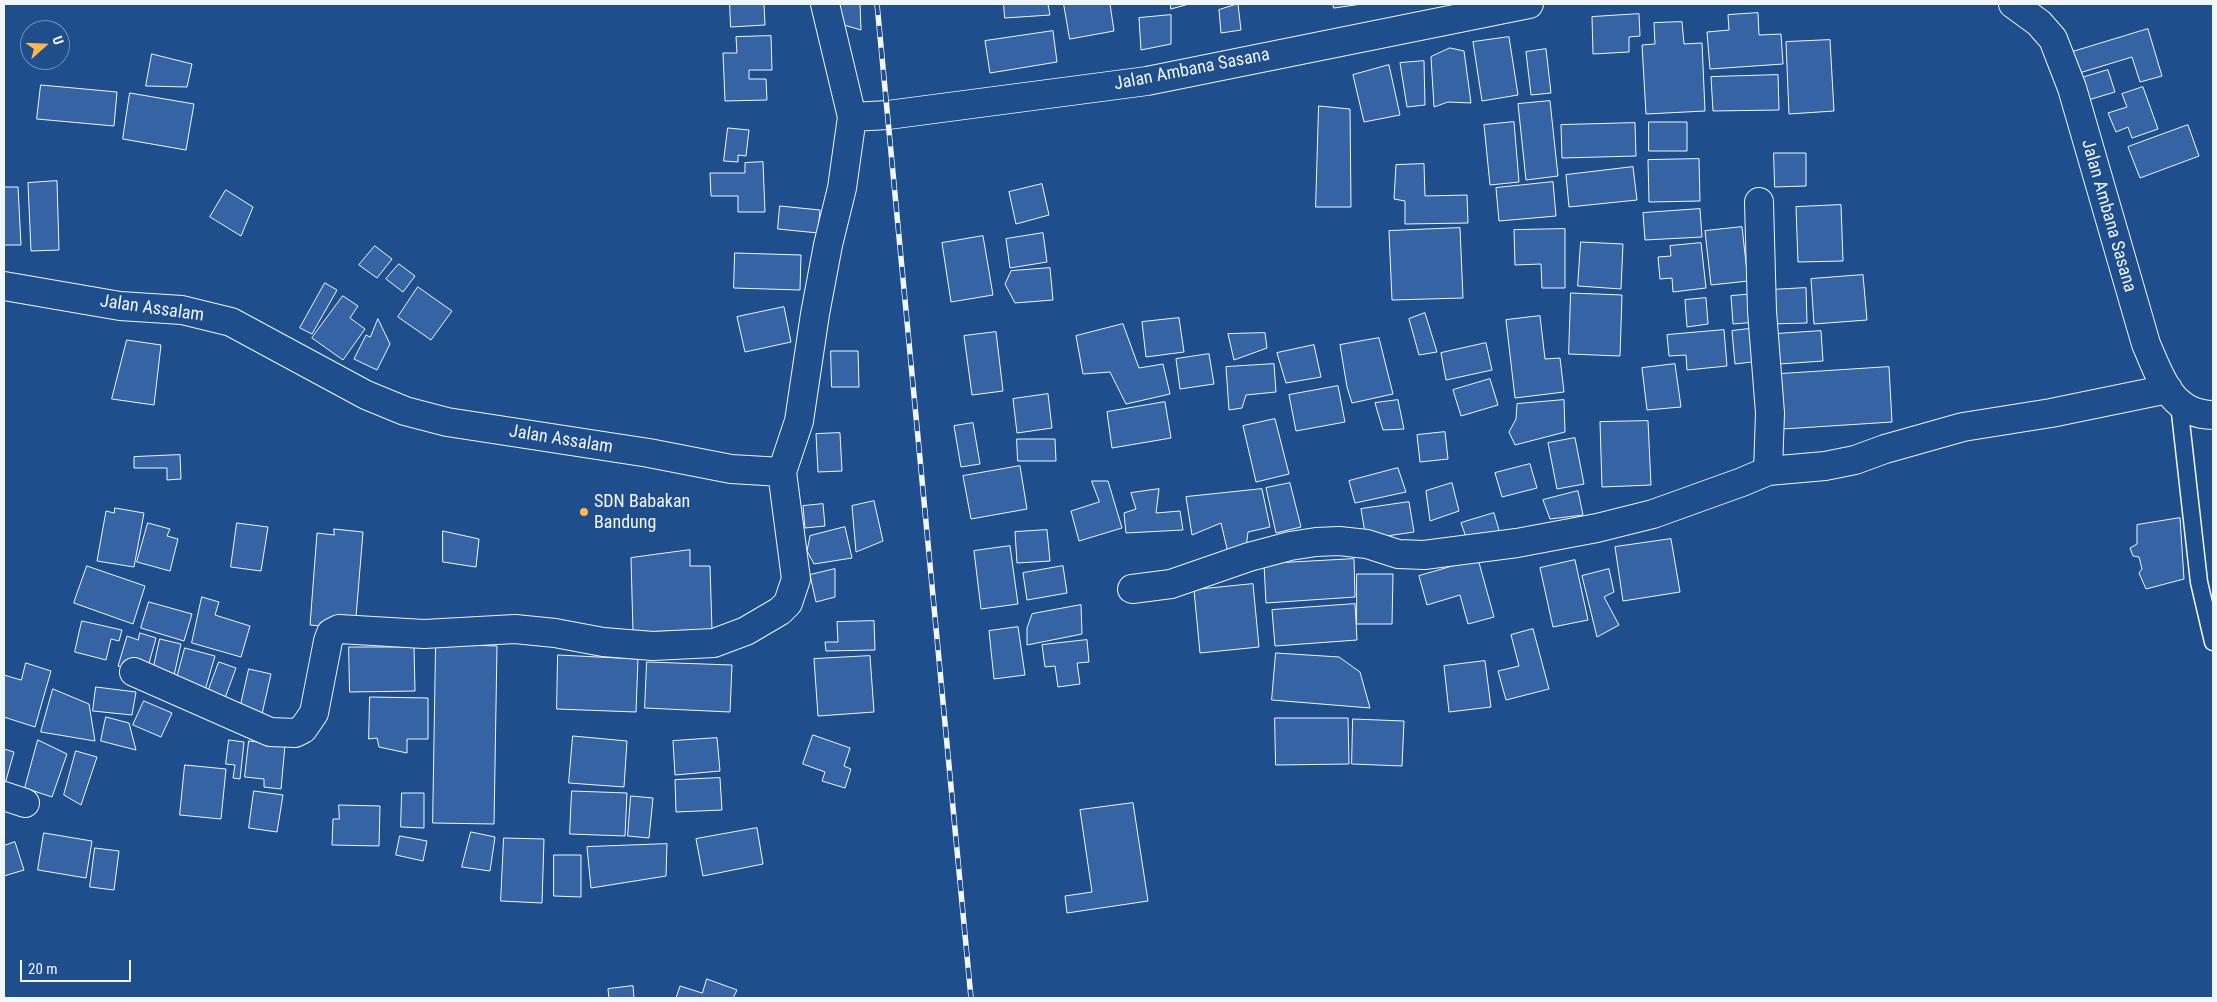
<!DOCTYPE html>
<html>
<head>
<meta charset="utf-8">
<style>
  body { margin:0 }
  #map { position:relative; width:2217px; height:1002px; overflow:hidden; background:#1f4e8c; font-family:"Roboto Condensed",sans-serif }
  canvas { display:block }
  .frame { position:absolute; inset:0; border:5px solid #f2f6ff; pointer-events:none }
  .north { position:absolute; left:20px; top:20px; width:50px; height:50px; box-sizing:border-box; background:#1f4e8c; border:1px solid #7391ba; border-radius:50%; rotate:70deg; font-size:14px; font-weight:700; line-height:20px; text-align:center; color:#f2f6ff }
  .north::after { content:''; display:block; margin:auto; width:18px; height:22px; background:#ffb74d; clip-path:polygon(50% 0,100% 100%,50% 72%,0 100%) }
  .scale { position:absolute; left:20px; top:960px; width:111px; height:22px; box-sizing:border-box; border:2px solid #f2f6ff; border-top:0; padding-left:6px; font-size:15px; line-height:18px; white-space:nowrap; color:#f2f6ff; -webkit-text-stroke:4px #1f4e8c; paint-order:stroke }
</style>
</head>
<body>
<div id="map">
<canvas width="2217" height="1002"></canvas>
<div class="frame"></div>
<div class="north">U</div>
<div class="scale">20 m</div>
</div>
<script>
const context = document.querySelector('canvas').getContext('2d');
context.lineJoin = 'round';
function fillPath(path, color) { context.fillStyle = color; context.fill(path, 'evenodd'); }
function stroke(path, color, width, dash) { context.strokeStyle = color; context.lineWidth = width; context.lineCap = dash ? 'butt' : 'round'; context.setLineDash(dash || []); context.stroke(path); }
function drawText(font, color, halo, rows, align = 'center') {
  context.font = font + ' "Roboto Condensed",sans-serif'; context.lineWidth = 4; context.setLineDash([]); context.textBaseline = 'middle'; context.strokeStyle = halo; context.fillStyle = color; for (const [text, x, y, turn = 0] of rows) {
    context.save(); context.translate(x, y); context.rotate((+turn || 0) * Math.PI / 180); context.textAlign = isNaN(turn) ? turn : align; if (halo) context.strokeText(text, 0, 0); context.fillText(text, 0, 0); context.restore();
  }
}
const building = new Path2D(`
  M730,4h34l1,21 -34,2z
  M836,4h24l1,26 -24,-7z
  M1004,4h44l2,11 -45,3z
  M1064,4h46l4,27 -44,8z
  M1171,4h18l-18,5z
  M1238,4l3,26 -20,3 -2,-23z
  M1333,4h29l-28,4z
  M1758,13l1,22 22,-1 2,30 -73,5 -3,-37 22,-2 -1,-15z
  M1639,14l1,22 -11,1v15l-36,2 -1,-37z
  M1171,15v29l-30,6 -2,-32z
  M1682,22l2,22 18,-1 3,68 -59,3 -4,-69 13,-1 -1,-21z
  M2148,29l14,47 -22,6 -8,-25 -56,17 -7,-21z
  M1053,31l4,31 -67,11 -5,-32z
  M771,36l1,34h-23v9h17l1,21 -42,1 -2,-48h14l-1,-16z
  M1509,37l9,58 -36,6 -9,-59z
  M1830,40l4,71 -45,3 -3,-72z
  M1450,48l14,3 7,52 -23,-1 -14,5 -3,-50z
  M1546,49l5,44 -20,2 -5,-43z
  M152,54l40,10 -5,23 -41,-1z
  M1424,61l1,44 -18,2 -7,-44z
  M1389,65l11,50 -36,7 -11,-47z
  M2108,70l7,22 -30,9 -7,-22z
  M1778,75l1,35 -66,1 -2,-34z
  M41,85l76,7 -3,34 -77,-7z
  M2143,87l15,42 -26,9 -4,-11 -12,5 -8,-19 19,-6 -5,-13z
  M130,93l64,11 -8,46 -63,-11z
  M1550,101l8,75 -32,4 -8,-76z
  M1319,106l31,3 1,98h-35z
  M1514,122l5,60 -29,3 -6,-60z
  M1649,122h38v29h-38z
  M1635,123l1,33 -74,2 -1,-33z
  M2188,125l11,31 -59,22 -12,-31z
  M728,128l21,2 -3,26 -8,-1v7l-14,-1z
  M1774,153h32v33l-31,1z
  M1699,159l1,42 -51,1 -1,-42z
  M763,162l2,50h-27v-16h-27l-1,-23h35v-10z
  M1424,164l1,32 42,-1 1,28 -63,1v-23l-11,-2 2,-34z
  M1633,167l4,33 -68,7 -3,-32z
  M57,181l2,69 -28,1 -3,-68z
  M1553,182l3,34 -57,5 -3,-33z
  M1042,184l7,31 -33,9 -7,-32z
  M4,187h14l3,58h-17z
  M226,190l27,17 -12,29 -31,-19z
  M1841,205l2,56 -45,1 -2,-55z
  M780,206l40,4 -2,23 -40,-4z
  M1700,209l2,28 -57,3 -2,-27z
  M1742,227l6,54 -37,4 -6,-54z
  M1460,228l3,70 -71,2 -3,-69z
  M1565,229v59h-23l-1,-24 -26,1 -1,-35z
  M1043,233l4,29 -37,6 -4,-29z
  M983,236l10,59 -42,7 -9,-59z
  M1581,242l42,2 -2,45 -43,-3z
  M1701,243l5,45 -33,4 -1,-14 -12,1 -2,-22 13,-1 -1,-10z
  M375,246l17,13 -15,19 -18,-13z
  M735,253l66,2 -1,35 -66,-2z
  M399,264l16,12 -12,16 -17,-13z
  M1050,268l3,32 -38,3 -10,-19 6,-13z
  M1863,275l4,45 -53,4 -3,-45z
  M325,283l12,7 -25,44 -12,-6z
  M418,287l34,24 -21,29 -33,-23z
  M1806,288l1,35 -36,1 -2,-34z
  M1571,293l51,2 -2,61 -51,-2z
  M1755,294l2,28 -24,2 -2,-28z
  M343,296l15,10 -8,12 15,11 -22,31 -31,-22z
  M1706,298l2,26 -21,3 -2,-27z
  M784,307l7,35 -46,10 -8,-35z
  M1425,313l12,39 -18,3 -10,-36z
  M1540,316l5,43 15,-1 4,34 -49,6 -9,-78z
  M1179,318l5,34 -38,5 -4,-35z
  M378,319l12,25 -13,26 -23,-11 12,-24 4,2z
  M1123,324l16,44 24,-4 7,30 -44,10 -16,-32 -27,2 -7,-38z
  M1757,328l3,33 -25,3 -3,-33z
  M1724,330l3,36 -40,4 -1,-15 -17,1 -2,-21z
  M1821,331l2,30 -44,3 -3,-30z
  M996,332l7,59 -31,4 -8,-59z
  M1265,333l2,15 -33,12 -6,-26z
  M1379,338l14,56 -41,9 -5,-16 -7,-42z
  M127,340l34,5 -7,60 -42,-6z
  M1486,343l6,27 -46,10 -5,-27z
  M1314,345l7,32 -35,6 -9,-30z
  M831,351h27l1,36h-27z
  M1209,354l5,30 -34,5 -4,-30z
  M1274,364l2,28 -30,3 -4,13 -13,2 -3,-43z
  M1675,364l6,43 -34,3 -5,-42z
  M1889,367l3,55 -109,7 -3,-55z
  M1490,379l8,26 -37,11 -8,-26z
  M1338,386l7,36 -49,9 -7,-36z
  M1048,394l4,34 -35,5 -4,-34z
  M1398,400l6,29 -21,1 -8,-27z
  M1564,400l1,32 -50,13 -6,-13 7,-13 1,-15z
  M1165,402l6,36 -59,10 -5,-36z
  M1275,419l14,55 -33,8 -13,-56z
  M1648,421l3,64 -49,2 -2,-65z
  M973,423l7,41 -19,3 -7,-41z
  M1445,432l3,27 -28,3 -3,-27z
  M840,433l2,38 -24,1 -2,-38z
  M1575,438l9,46 -27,5 -9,-46z
  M1017,439h38l1,22h-38z
  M180,455l1,24 -14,1v-12h-33v-11z
  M1530,464l7,24 -35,9 -7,-24z
  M1020,466l7,43 -56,10 -8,-43z
  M1398,468l8,24 -51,11 -6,-22z
  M1092,481h16l14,47 -43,13 -8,-30 28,-9z
  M1290,483l11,44 -25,6 -10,-45z
  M1452,483l7,28 -29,10 -4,-30z
  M1159,489l-3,24 24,-2 3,19 -57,3 -2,-20 12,-4 -5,-16z
  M1262,489l8,38 -22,5 -2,16 -18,5 -7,-30 -29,12 -6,-38z
  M1578,491l5,24 -33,4 -7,-19z
  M874,501l9,40 -27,11 -4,-46z
  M1409,502l5,30 -48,7 -5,-30z
  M823,504l2,22 -20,2 -2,-22z
  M115,508l29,5 -10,54 -37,-6 9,-50 8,2z
  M1494,513l7,24h-35l-5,-14z
  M2180,518l4,61 -38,10 -7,-16 3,-4 -3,-12 -6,-1 -3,-8 7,-4v-19z
  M148,523l22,6 -3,7 11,3 -8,32 -33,-9z
  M237,523l31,4 -7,44 -30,-4z
  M845,527l7,31 -38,6 -7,-13 3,-15z
  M334,529l29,3 -8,97 -45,-4 7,-92 17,2z
  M1047,530l3,31 -33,2 -2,-31z
  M443,531l36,8 -3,28 -33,-5z
  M1671,539l9,53 -57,9 -8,-54z
  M1010,546l8,58 -37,5 -7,-58z
  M690,550v16h20l2,64 -79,2 -2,-74z
  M1354,559l1,38 -89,6 -2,-39z
  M1478,559l16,58 -26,7 -8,-29 -33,10 -8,-29z
  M1575,560l13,60 -35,7 -13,-59z
  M87,566l58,20 -12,38 -59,-21z
  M1063,566l4,27 -40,7 -4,-27z
  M835,569v28l-19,5 -6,-27z
  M1609,569l5,23 -10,5 15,28 -22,12 -15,-61z
  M1357,574h36l-1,50h-35z
  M1253,584l6,63 -59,6 -6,-63z
  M202,597l17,5 -4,13 35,11 -9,31 -49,-14z
  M149,602l43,12 -8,27 -43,-13z
  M1355,604l2,36 -82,6 -3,-36z
  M1081,605l1,29 -55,11v-17l5,-14z
  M82,621l40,9 -3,11 -8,-2 -5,21 -31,-8z
  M874,621l1,29 -49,1 -1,-9h13l-1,-20z
  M1018,627l7,48 -31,4 -5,-48z
  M1533,629l16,60 -43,11 -8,-29 21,-5 -8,-31z
  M140,633l16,5 -10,36 -28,-8 9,-30 11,4z
  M160,639l21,5 -8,36 -21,-5z
  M1087,640l2,22 -12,1 3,21 -22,3 -3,-21 -10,1 -3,-22z
  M436,644l61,2 -3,178 -61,-1z
  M349,647h65l1,44 -65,1z
  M185,648l30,8 -12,41 -29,-8z
  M1276,653l63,4 21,15 10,36 -98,-8z
  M558,655l80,4 -2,53 -79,-3z
  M870,656l4,56 -56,4 -4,-57z
  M1485,661l6,46 -42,5 -5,-46z
  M219,662l17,6 -11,30 -17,-6z
  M647,662l85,3 -2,47 -85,-4z
  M26,663l25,8 -16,56 -31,-10v-42l17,5z
  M249,669l22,5 -9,40 -22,-5z
  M96,687l40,5 -4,23 -39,-4z
  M53,689l36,15 6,37 -54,-9z
  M370,697l58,1v41h-21v14l-28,-6 -2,-9 -8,1z
  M144,701l28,12 -11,24 -28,-12z
  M106,717l23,6 7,27 -35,-9z
  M1275,718h73l1,46 -73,1z
  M1353,719l51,2 -2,45 -50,-2z
  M813,735l37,13 -6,18 7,3 -6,19 -23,-7 3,-9 -22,-8z
  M573,736l54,5 -3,46 -55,-4z
  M717,738l3,33 -45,4 -2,-34z
  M38,740l29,14 -15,43 -27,-9z
  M229,740l15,2 -4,37 -7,-1 2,-13 -9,-1z
  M249,741l36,4 -4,44 -17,-2v-8l-19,-2z
  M4,749l10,3 -9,32h-1z
  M76,751l21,6 -16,48 -17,-10z
  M185,765l41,4 -5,50 -41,-4z
  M720,778l2,32 -46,2 -1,-32z
  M254,791l29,4 -6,37 -28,-4z
  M572,791l55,2 -2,43 -55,-2z
  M402,793h22v35l-23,-1z
  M631,796l22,2 -4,40 -21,-2z
  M1133,803l15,98 -81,12 -2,-17 27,-4 -12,-82z
  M339,805l41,1 -1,40 -47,-1 1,-26h6z
  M757,828l6,36 -60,12 -7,-37z
  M471,832l24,5 -5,34 -28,-4z
  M44,833l48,8 -6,37 -48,-8z
  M400,836l27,5 -4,20 -27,-6z
  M504,838l40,1 -2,64 -41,-2z
  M15,842l9,28 -20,6v-30z
  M667,844l-1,32 -75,12 -4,-41z
  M95,848l24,3 -5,39 -24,-3z
  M554,855h27v42l-27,-1z
  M707,979l30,11 -4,8h-57l4,-12 22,7z
  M633,986l1,12h-25l-1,-9z`);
fillPath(building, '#3563a3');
stroke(building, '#f2f6ff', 1);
const service = new Path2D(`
  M2179,404l20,178 14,60`);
const minor = new Path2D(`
  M2013,4l26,19 14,16 19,49 74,256c14,32 25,71 67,71
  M852,117l36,-2 259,-34 382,-77
  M1759,202l3,109 8,102 -2,58
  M4,286l116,20 62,4 49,12 135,73 39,16 42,11 202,31 82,16 51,3
  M1132,589l39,-5 78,-27 41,-11 26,-4 23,-1 28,3 31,10 26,1 93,-12 80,-15 56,-14 89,-32 26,-11 57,-5 30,-6 30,-11 78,-22 88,-14 117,-24
  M134,672l136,60 25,1 8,-4 11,-16 14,-72 3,-8 8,-4 85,5 91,-5 40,4 48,9 50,4 61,-3 32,-12 34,-20 8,-8 8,-24 -14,-107 17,-51 16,-107 13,-69 14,-57 10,-71 -27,-113
  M4,796l21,7`);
stroke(service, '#f2f6ff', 19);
stroke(minor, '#f2f6ff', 30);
stroke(service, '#1f4e8c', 16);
stroke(minor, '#1f4e8c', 28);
const rail = new Path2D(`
  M877,4l94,994`);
stroke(rail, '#f2f6ff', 5.5);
stroke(rail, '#1f4e8c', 4, [11]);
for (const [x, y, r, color] of [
  [584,512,5,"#ffb74d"]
]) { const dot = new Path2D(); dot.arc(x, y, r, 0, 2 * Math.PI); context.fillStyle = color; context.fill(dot); stroke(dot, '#1f4e8c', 2); }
drawText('18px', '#f2f6ff', '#1f4e8c', [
  ["Jalan Ambana Sasana",1192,70,-11],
  ["Jalan Ambana Sasana",2108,216,74],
  ["Jalan Assalam",152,309,8],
  ["Jalan Assalam",561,440,9]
]);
drawText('18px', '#f2f6ff', '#1f4e8c', [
  ["SDN Babakan",594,502],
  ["Bandung",594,523]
], 'left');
</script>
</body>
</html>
